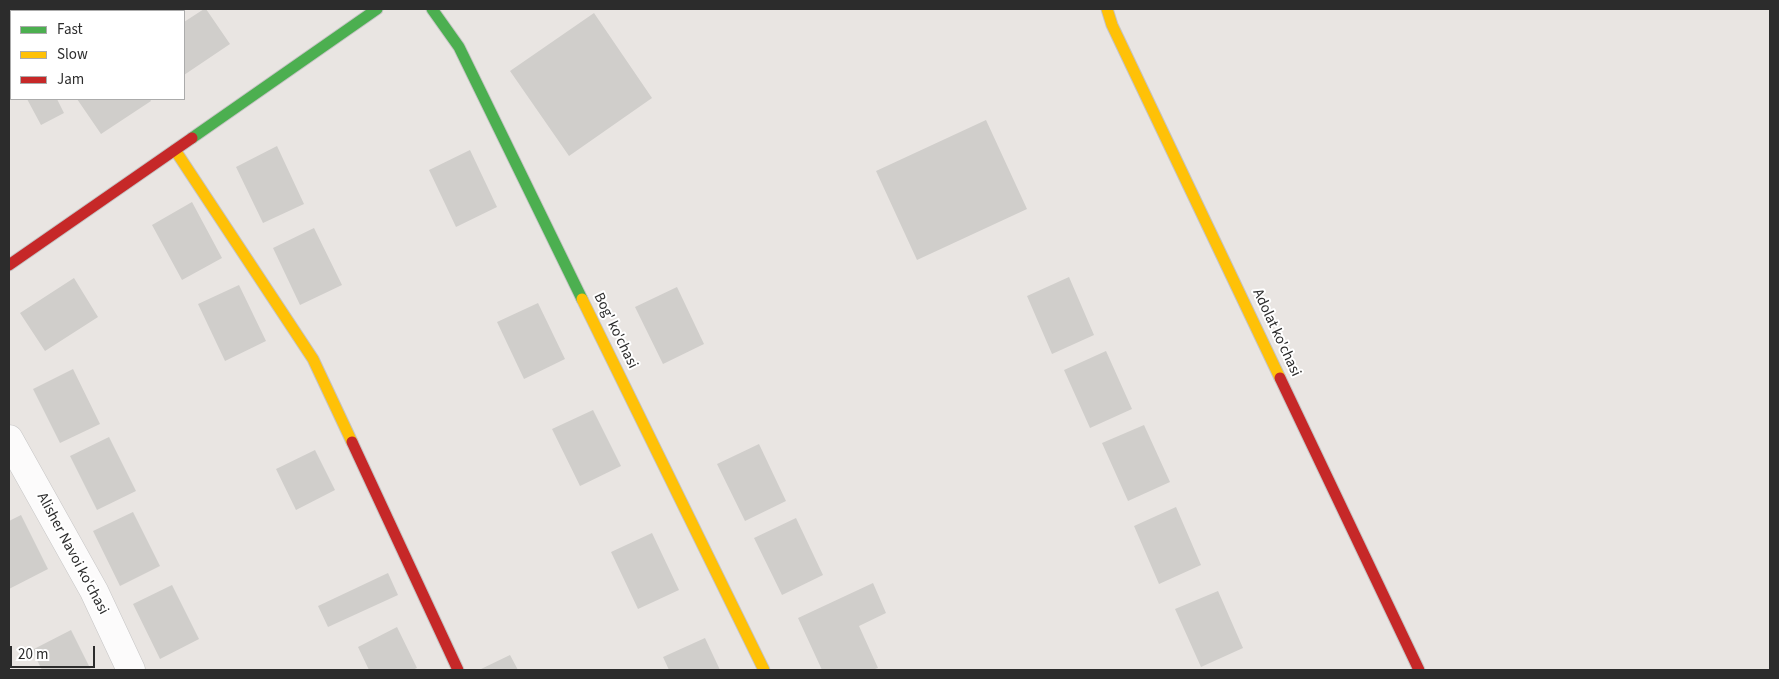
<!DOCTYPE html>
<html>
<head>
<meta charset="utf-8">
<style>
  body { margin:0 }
  #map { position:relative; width:1779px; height:679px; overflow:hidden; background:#e9e5e2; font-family:"Source Sans 3",sans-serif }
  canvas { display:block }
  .frame { position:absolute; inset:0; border:10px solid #2c2c2c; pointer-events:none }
  .legend { position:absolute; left:10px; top:10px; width:175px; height:90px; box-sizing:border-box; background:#fff; border:1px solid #ababab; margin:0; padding:6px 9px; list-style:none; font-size:15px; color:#2c2c2c }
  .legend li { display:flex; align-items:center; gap:10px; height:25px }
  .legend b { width:25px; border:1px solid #ababab }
  .scale { position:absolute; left:10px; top:646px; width:85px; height:22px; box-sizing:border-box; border:2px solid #2c2c2c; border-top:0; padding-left:6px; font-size:15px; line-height:18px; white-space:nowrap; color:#2c2c2c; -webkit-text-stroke:4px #fff; paint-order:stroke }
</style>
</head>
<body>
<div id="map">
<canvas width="1779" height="679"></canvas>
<div class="frame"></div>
<ul class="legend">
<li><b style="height:6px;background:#4caf50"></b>Fast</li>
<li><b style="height:6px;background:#ffc107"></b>Slow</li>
<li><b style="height:6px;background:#c62828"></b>Jam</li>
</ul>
<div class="scale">20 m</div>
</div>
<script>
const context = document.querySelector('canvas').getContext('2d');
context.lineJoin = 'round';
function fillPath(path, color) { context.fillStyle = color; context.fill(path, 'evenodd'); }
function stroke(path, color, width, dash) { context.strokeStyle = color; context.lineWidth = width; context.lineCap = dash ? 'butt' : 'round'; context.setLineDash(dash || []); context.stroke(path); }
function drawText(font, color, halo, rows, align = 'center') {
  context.font = font + ' "Source Sans 3",sans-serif'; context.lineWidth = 4; context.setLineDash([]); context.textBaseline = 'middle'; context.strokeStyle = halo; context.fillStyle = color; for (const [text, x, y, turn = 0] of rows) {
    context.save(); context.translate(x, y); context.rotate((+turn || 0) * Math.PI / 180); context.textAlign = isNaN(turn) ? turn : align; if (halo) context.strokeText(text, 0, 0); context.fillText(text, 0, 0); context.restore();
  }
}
fillPath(new Path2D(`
  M204,9h2l24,35 -46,31v-53z
  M594,13l58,85 -83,58 -59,-85z
  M27,99h30l7,14 -23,12z
  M77,99h73l1,2 -50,33z
  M986,120l41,89 -110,51 -41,-89z
  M277,146l27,58 -41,19 -27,-56z
  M470,150l27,57 -41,20 -27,-57z
  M192,202l30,56 -40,22 -30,-55z
  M314,228l28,57 -42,20 -27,-57z
  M1069,277l25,58 -42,19 -25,-58z
  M74,278l24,39 -53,34 -25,-38z
  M239,285l27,56 -41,20 -27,-57z
  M677,287l27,57 -41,20 -28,-57z
  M538,303l27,56 -41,20 -27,-57z
  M1106,351l26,58 -42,19 -26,-58z
  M73,369l27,55 -40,19 -27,-54z
  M593,410l28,56 -41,20 -28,-57z
  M1144,425l26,57 -42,19 -26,-58z
  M109,437l27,54 -39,19 -27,-54z
  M759,444l27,57 -41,20 -28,-57z
  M315,450l20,40 -39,20 -20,-41z
  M1176,507l25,58 -42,19 -25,-58z
  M133,512l27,54 -40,20 -27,-55z
  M21,515l27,54 -39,20v-68z
  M796,518l27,57 -41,20 -28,-57z
  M652,533l27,57 -41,19 -27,-57z
  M388,573l10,22 -70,32 -10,-21z
  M873,583l13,30 -27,13 19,42 -6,2h-50l-24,-52z
  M172,585l27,54 -39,20 -27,-55z
  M1218,591l25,57 -42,19 -26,-58z
  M397,627l20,41 -5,2h-43l-11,-23z
  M71,630l20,40h-49l-10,-20z
  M705,638l15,32h-51l-6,-13z
  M510,655l8,15h-39z`), '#d0cecb');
const street = new Path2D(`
  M9,439l85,152 37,79`);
const fast = new Path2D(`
  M432,9l27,38 123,252
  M192,138l185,-129`);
const slow = new Path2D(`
  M1107,9l5,16 168,353
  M175,150l138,209 39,83
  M582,299l182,371`);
const jam = new Path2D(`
  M9,265l183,-127
  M1280,378l139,292
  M352,442l106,228`);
stroke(street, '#c5c4c4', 29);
stroke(fast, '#c5c4c4', 13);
stroke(slow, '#c5c4c4', 13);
stroke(jam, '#c5c4c4', 13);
stroke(street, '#fcfbfb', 28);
stroke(fast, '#4caf50', 11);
stroke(slow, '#ffc107', 11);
stroke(jam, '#c62828', 11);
drawText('15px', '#2c2c2c', '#fff', [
  ["Bog' ko'chasi",615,331,64],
  ["Adolat ko'chasi",1276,333,65],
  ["Alisher Navoi ko'chasi",72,554,62]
]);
</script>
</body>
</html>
